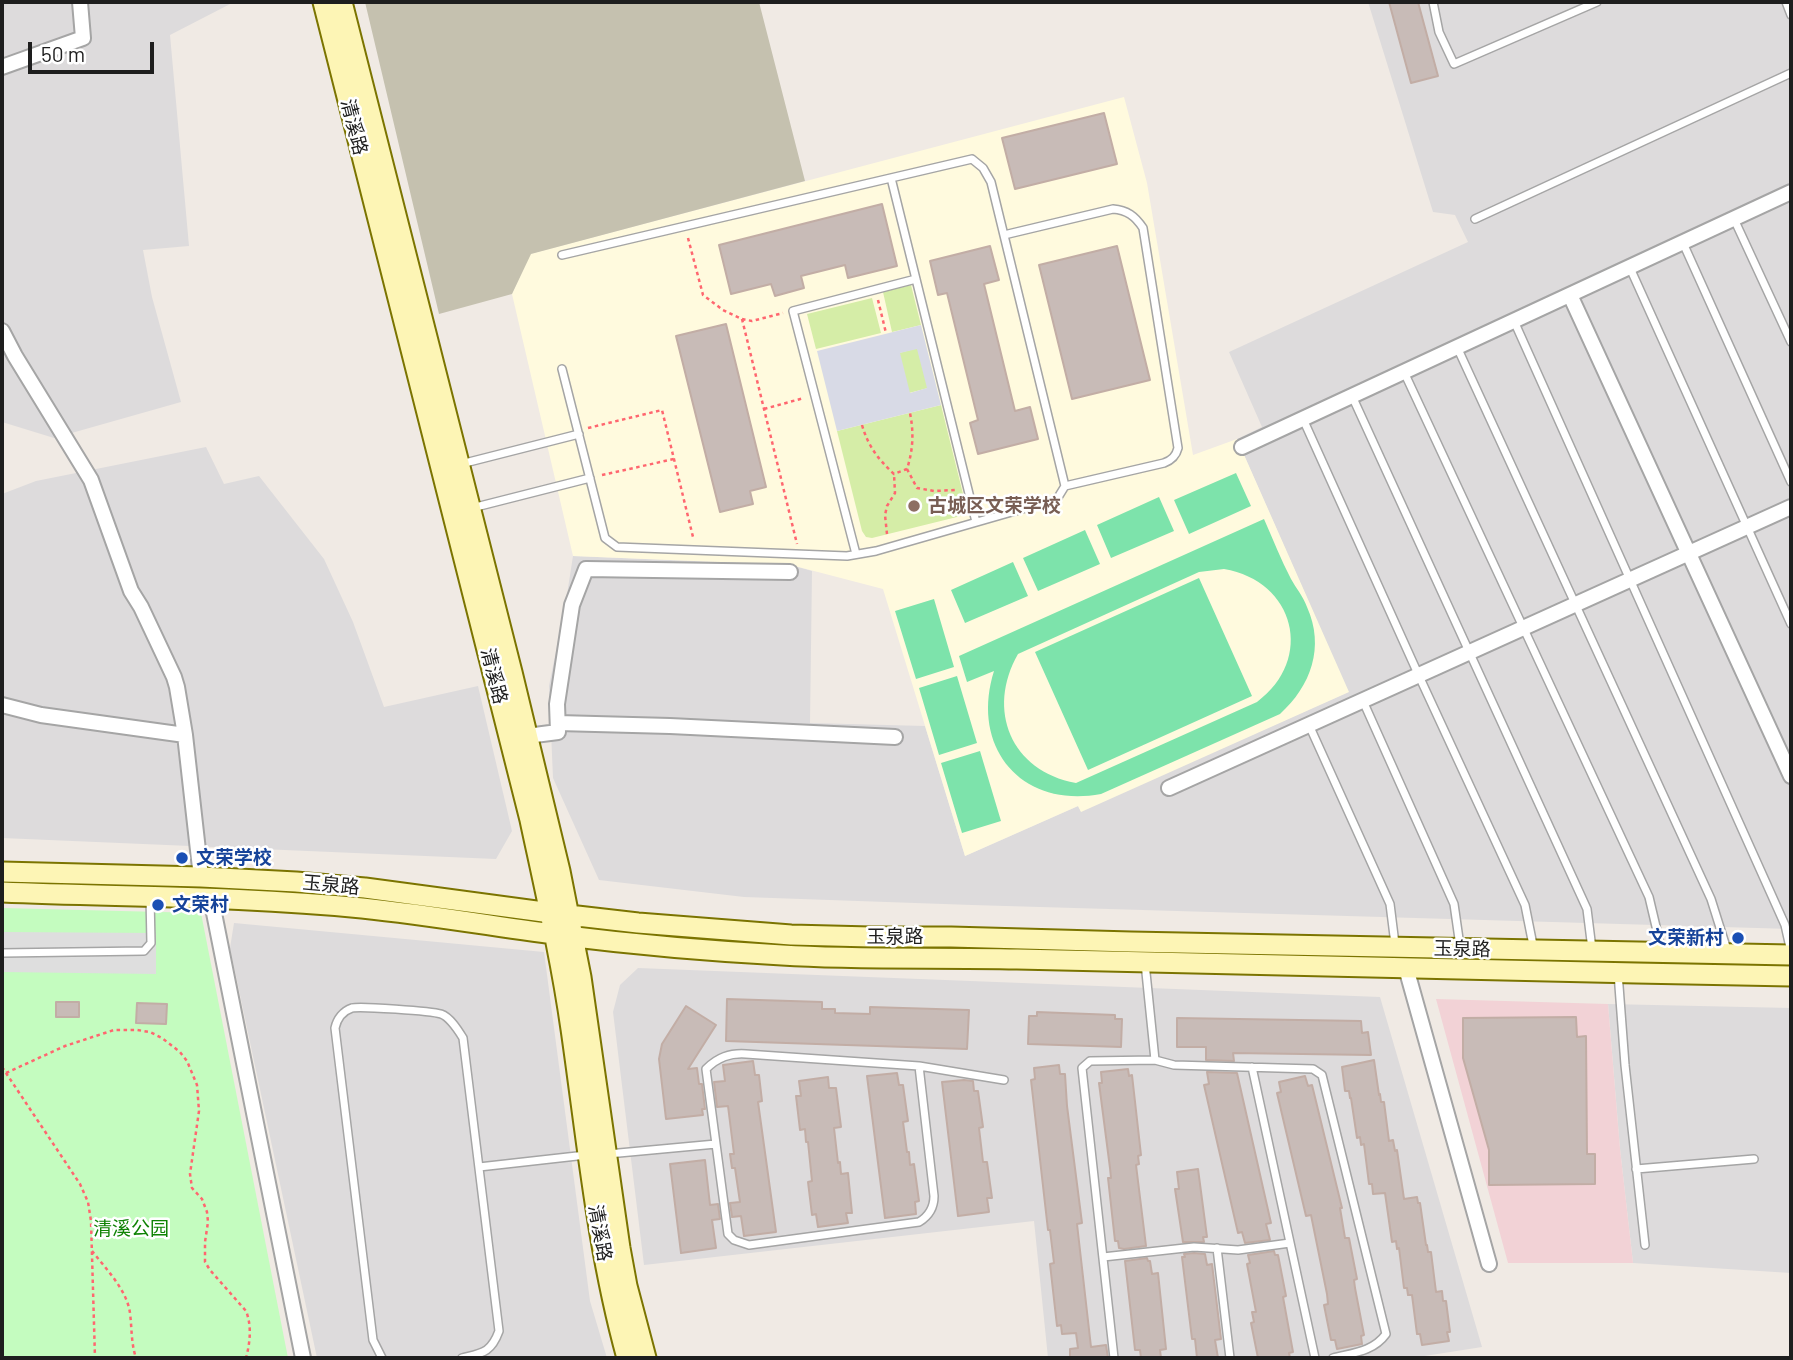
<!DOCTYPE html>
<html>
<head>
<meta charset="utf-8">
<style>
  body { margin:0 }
  #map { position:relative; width:1793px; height:1360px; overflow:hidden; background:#f0eae4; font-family:Barlow,sans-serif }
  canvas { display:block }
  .frame { position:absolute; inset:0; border:4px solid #1e1e1e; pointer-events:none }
  .scale { position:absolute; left:28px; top:42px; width:126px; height:32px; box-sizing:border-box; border:4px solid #1e1e1e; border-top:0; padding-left:9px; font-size:21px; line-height:24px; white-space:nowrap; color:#1e1e1e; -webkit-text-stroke:5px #fff; paint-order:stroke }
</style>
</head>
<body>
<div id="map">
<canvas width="1793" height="1360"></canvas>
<div class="frame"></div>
<div class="scale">50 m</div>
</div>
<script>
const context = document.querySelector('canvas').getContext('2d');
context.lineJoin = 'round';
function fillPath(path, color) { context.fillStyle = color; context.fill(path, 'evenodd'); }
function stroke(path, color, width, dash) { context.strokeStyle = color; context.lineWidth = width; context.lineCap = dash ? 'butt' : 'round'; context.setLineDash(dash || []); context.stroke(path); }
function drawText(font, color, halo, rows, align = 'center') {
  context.font = font + ' Barlow,"Noto Sans SC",sans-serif'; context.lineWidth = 5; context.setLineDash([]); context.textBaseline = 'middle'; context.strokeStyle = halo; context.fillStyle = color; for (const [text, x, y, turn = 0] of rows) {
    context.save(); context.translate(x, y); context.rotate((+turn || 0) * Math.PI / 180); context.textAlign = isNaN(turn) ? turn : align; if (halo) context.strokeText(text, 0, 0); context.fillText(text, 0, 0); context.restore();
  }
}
fillPath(new Path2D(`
  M2,2h232l-64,33 19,211 -46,4 9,47 29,105 -127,36 -52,-16z
  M1368,2h423v927l-819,-24 -228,-8 -145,-17 -46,-102 -4,-92 17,-85 7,-45 218,9 21,6 -2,152 115,3 40,130 113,-50 3,5 267,-119 -111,-253 25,-12 -33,-75 239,-110 -13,-27 -22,-3z
  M206,447l18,37 35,-8 65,83 29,63 31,85 94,-21 34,145 -16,28 -494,-21v-344l34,-13z
  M234,923l310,29 46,349 17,57h-290l-87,-410z
  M638,968l742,29 102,350 -70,11h-364l-14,-137 -390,44 -31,-253 7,-27z
  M1608,1004l183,4v265l-158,-10 -13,-114z`), '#dddbdc');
fillPath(new Path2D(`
  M1436,999l172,5 12,145 13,114h-125z`), '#f2d2d6');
fillPath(new Path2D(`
  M1124,97l23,86 46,272 44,-16 112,253 -268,120 -3,-6 -113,50 -82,-267 -92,-24 -218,-9 -61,-262 18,-40z`), '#fffade');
fillPath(new Path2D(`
  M365,2h394l46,179 -274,73 -19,40 -73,20z`), '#c5c1af');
fillPath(new Path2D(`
  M911,285l10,40 -29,7 -9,-40z
  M872,298l9,35 -65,16 -9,-35z
  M918,348l10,40 -19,5 -10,-40z
  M941,405l25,101 -1,5 -4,5 -89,22 -6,-1 -4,-6 -25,-100z`), '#d5eda7');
fillPath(new Path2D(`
  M2,908l199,5 87,445h-286z`), '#c4fcbf');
fillPath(new Path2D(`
  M1236,473l15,33 -62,28 -15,-34z
  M1159,497l15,34 -63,27 -14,-33z
  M1264,519c9,20 17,41 27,60 5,9 12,17 16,28 18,40 4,79 -27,107l-179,80c-80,15 -131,-47 -107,-123l-27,11 -8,-26zM1224,569c71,12 91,90 33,133l-181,81c-65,-12 -90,-73 -58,-129l181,-82z
  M1085,530l15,34 -62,27 -15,-33z
  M1013,562l15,34 -63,27 -14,-33z
  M1199,578l53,118 -164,74 -53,-118z
  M934,599l20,68 -38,12 -21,-68z
  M957,676l20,67 -38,12 -20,-67z
  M980,751l21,70 -39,12 -21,-70z`), '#7de3ab');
fillPath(new Path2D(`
  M2,932l154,1v41l-154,-2z`), '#dedede');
fillPath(new Path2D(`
  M921,325l20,80 -104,26 -20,-80zM917,349l10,39 -17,5 -10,-40z`), '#d8dae6');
const building = new Path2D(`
  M1389,2h29l20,74 -27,7z
  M1104,113l13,51 -102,25 -13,-51z
  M882,204l15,62 -49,12 -3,-13 -44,11 3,12 -29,8 -4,-12 -40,10 -12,-49z
  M990,246l9,34 -15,4 31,127 15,-4 8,32 -60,15 -8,-31 8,-3 -31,-127 -9,2 -8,-34z
  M1117,246l33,134 -78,19 -33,-134z
  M726,324l40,163 -16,4 3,13 -33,8 -44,-176z
  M727,999l95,3v7h13v4l35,1v-7l99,3 -2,39 -241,-8z
  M56,1002h23v15h-23z
  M137,1003l30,1 -1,20 -30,-1z
  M686,1006l30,19 -28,44 9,-1 2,16h3l3,25h-3l1,6 -37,4 -7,-60 3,-15z
  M1037,1012l78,3v4h7l-1,28 -93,-3 1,-28h8z
  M1576,1017l1,20 9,-1 1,118h8v30l-106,1v-35l-26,-92v-40z
  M1177,1018l184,3 1,12 6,-1 3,23 -138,-2 1,8 -28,-1v-13h-29z
  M1374,1060l5,35 1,-1 1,8h3l5,39 4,-1 2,11 2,-1 7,49 13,-2 1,6h2l6,42h1l1,7h3l5,40 6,-1 1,10h3l4,31h-3l2,9 -27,4 -2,-11h-3l-5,-39h-4l-1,-7h-3l-5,-40 -2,1 -1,-8 -4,1 -7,-49 -12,1 -1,-10h-3l-5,-40 -3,1 -1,-8 -3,1 -6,-40h-1l-1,-7h-4l-3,-24z
  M753,1061l2,14h4l3,26 -4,1 18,130 -32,4 -3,-20 -9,1 -2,-14 10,-1 -5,-34h-3l-2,-14h4l-6,-48 -11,1 -3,-25 11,-1 -2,-16z
  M1059,1065l1,9h5l2,32 15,117 -5,1 14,123 15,-2 2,13h-38v-9l8,-1 -2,-15 -14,1 -1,-9 -4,1 -7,-62 4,-1 -4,-33h-2l-17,-150 4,-1 -1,-11z
  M1128,1069l1,7 3,-1 9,80 -3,1 1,8 -3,1 10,81 -22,3 -5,-1 -1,-7h-3l-7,-63h3l-1,-10 -11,-85h3l-1,-11z
  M1207,1072l30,1 34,150 -5,1 4,16 -25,3 -3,-11 -4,1 -34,-148 5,-1z
  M897,1073l2,12h4l5,36 -5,1 4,30h2l1,13 4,-1 5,37 -4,1 1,12 -31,4 -18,-142z
  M1305,1076l3,10 4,-1 30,123h-2l5,30h4l8,41 -3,1 1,8 9,47 -3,1 1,8 -25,5 -2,-9h-4l-7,-35 4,-1 -1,-10 -16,-79 -5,1 -29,-123 4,-1 -2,-10z
  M828,1077l1,11h7l5,39 -7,1 4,35 2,-1 1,12 7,-1 4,40h-6l2,10 -30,4 -2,-13 -4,1 -4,-33 4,-1 -4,-39h-2l-1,-13 -5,1 -4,-34h5l-2,-15z
  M964,1080l9,1 1,10h4l5,36 -4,1 4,34h4l5,36h-5l2,14 -31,4 -16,-134z
  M705,1160l5,45 8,-1 2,15 -8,1 4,28 -35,5 -11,-89z
  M1198,1169l9,68h-4l1,5h-21l-8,-53h4l-2,-17z
  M1274,1251l1,4h3l8,41 -3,1 10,55 -4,1 1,5h-32l-7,-35 3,-1 -2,-10h4l-9,-48 3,-1 -2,-8z
  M1194,1253l11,1 2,11 5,-1 9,75 -6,1 3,18h-21l-2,-19h-3l-10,-82h3l-1,-3z
  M1147,1258l1,3h2l2,13 6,-1 8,76 -6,1 1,8h-20l-1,-8h-5l-10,-89z`);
fillPath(building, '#c8bbb7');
stroke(building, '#c2ada5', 2);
const lane = new Path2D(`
  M1433,2l6,30 15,32 143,-62
  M1786,2l5,13
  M891,178l85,344
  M1475,219l316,-146
  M1734,219l57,123
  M1004,235l109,-26c14,1 22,7 30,19l35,220c-2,8 -6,12 -14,15l-99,23
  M1683,243l108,239
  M562,255l410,-96 11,9 8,14 74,304 -8,13 -181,52 -29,5 -230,-9 -12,-9 -43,-169
  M1630,268l161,356
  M1514,321l271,604 6,27
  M1457,347l254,552 17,54
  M1404,372l245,525 13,55
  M1352,396l235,513 5,40
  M1303,419l116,257 106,229 9,45
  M461,464l118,-30
  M472,508l118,-30
  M856,554l-63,-243 123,-32
  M1363,701l91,203 6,42
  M1309,725l81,179 5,40
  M2,953l142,-2 7,-8 -1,-46
  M1145,963l10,97
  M1618,973l7,92 20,180
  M919,1066l15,130c0,12 -5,20 -15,26l-170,23 -15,-5 -6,-6 -22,-165c12,-12 24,-16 40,-15l173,12 85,14
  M1252,1067l63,291
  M608,1154l108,-10
  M479,1167l107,-12
  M1636,1169l118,-10
  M1217,1248l13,110
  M1103,1257l91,-10 44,3 52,-7
  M382,1358l-9,-18 -38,-312c2,-9 8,-17 17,-20 8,-2 79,3 89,6 9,3 17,16 22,24l36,293c-8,22 -17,22 -37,27
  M1114,1358l-32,-290 8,-7 65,-1 19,5 139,4 9,6 64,259c-13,18 -34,19 -53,24`);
const street = new Path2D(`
  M2,67l81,-29 -3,-36
  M1570,295l221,481
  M2,331l13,25 76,124 40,111 10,16 33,70 3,10 8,48 16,142
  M1242,447l549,-255
  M2,705l39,10 144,20
  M558,723l112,3 225,11
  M527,736l31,-4 -1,-28 15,-99 14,-36 204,3
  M1169,788l622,-281
  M211,898l92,460
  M1406,968l83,296`);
const secondary = new Path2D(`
  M323,2l207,818c15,70 31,139 41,209 16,111 26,221 56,329
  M342,2l170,670 48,199 21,106 39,271 7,38 19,72
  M2,872l199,5 95,5 69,6 186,25 87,10 153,12 80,2h80l180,5 660,13
  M2,892c120,5 240,4 360,16 68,7 136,19 205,28 72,9 143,15 215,19 78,5 157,2 235,4 258,8 516,12 774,17`);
stroke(lane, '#a5a5a5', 10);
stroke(street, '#a5a5a5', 18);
stroke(secondary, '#7b7400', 23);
stroke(new Path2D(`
  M688,238l15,57 20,15 19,9 10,2 31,-8
  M878,300l8,33
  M742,319l55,225
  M764,409l40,-11
  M862,425c6,21 16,34 32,49l13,-5c6,-19 7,-36 3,-56
  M588,428l74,-18 31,127
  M907,469l10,19 17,3 21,-1
  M602,475l72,-16
  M887,534l-2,-19 2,-9 8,-13 -1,-19
  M2,1067l78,117 8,18 3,19 4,137
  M6,1073l59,-27 49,-16h23l13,2 12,6 18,14 7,9 10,24 2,26 -9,63 2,14 10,11 5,13 1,10 -3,20v20l5,8 36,41c6,15 4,32 0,47
  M92,1251c14,18 35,39 38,62 2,16 1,30 6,45`), '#ff666f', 2.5, [3.5, 3.5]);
stroke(lane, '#fff', 7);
stroke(street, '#fff', 14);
stroke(secondary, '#fdf5b5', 19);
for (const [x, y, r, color] of [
  [914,506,7,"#8d6e63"],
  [182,858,7,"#1a4fb4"],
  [158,905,7,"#1a4fb4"],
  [1738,938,7,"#1a4fb4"]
]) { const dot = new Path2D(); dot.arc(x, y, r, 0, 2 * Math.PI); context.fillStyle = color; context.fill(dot); stroke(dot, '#fff', 2.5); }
drawText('19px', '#1e1e1e', '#fff', [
  ["清溪路",354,127,76],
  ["清溪路",494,676,76],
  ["玉泉路",331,885,5],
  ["玉泉路",895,937],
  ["玉泉路",1462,949,1],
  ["清溪路",600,1233,80]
]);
drawText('bold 19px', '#785e54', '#fff', [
  ["古城区文荣学校",928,506]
], 'left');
drawText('bold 19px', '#164399', '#fff', [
  ["文荣学校",196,858],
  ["文荣村",172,905],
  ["文荣新村",1724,938,"right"]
], 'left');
drawText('19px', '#0f8305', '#fff', [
  ["清溪公园",131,1229]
]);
</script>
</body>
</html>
